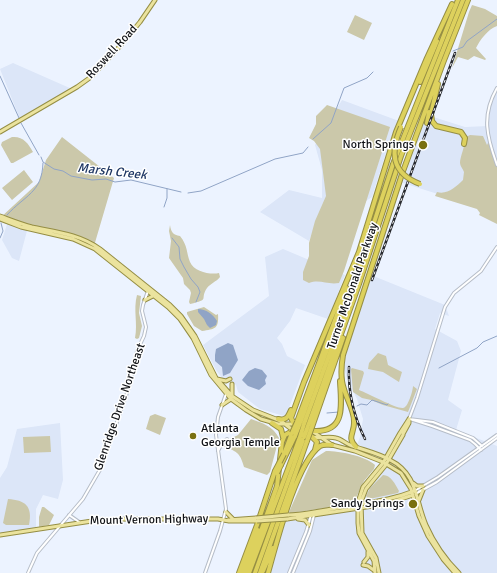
<!DOCTYPE html>
<html>
<head>
<meta charset="utf-8">
<style>
  body { margin:0 }
  canvas { display:block; background:#ecf3ff }
</style>
</head>
<body>
<canvas width="497" height="573"></canvas>
<script>
const context = document.querySelector('canvas').getContext('2d');
context.lineJoin = 'round';
function fillPath(path, color) { context.fillStyle = color; context.fill(path, 'evenodd'); }
function stroke(path, color, width, dash) { context.strokeStyle = color; context.lineWidth = width; context.lineCap = dash ? 'butt' : 'round'; context.setLineDash(dash || []); context.stroke(path); }
function drawText(font, color, halo, rows, align = 'center') {
  context.font = font + ' Signika,sans-serif'; context.lineWidth = 3; context.setLineDash([]); context.textBaseline = 'middle'; context.strokeStyle = halo; context.fillStyle = color; for (const [text, x, y, turn = 0] of rows) {
    context.save(); context.translate(x, y); context.rotate((+turn || 0) * Math.PI / 180); context.textAlign = isNaN(turn) ? turn : align; if (halo) context.strokeText(text, 0, 0); context.fillText(text, 0, 0); context.restore();
  }
}
fillPath(new Path2D(`
  M13,63l59,26 -52,30 -20,-50z
  M497,89v73l-8,-20 -26,60 -60,-19 13,-41 11,-27 38,12 23,-1 1,-19z
  M342,100l57,21 -9,19 -18,57 -6,4 -46,12 -11,28 -49,-29 29,-22 33,8v-28l-7,-25z
  M8,221l20,6 -9,34 -7,-3 -10,-18z
  M283,249l62,26 -17,44 -32,-11 -6,13 -13,17 5,6 5,12 18,9 -18,48 -3,3 -24,-7 -22,-17 -2,-7 -9,-7h-5l-6,-8 -13,-25 66,-49 -4,-39z
  M371,275l74,30 4,11 -9,-3 -5,16 22,12 4,10 -13,49 14,10 -6,20 41,16v127h-231l19,-53 13,-8 55,-8 8,4 6,-16 16,-32 -28,-10 5,-13 3,-18 -6,-20 -9,-18 -5,-16z
  M60,423l3,57 -5,19 -15,-4 -7,14v20l-36,6v-57l7,-11 10,-38z`), '#dce6f8');
fillPath(new Path2D(`
  M472,5l13,4 12,7v10c-9,3 -17,14 -21,22l10,11 -1,1 -11,-4 -6,4 -10,-3 -6,11 17,-56z
  M355,15l17,8 -8,17 -17,-8z
  M327,105l63,22 -46,144 -5,12c-12,2 -19,-4 -30,0l-6,-3v-8l6,-16v-13l6,-22 11,-25 -6,-47 -6,-8 -5,-3 7,-14v-8z
  M470,135l13,1 4,9 2,-4 8,21v62l-18,-9 1,-2 -3,-4 -42,-13 2,-4c10,3 19,-5 26,-12l1,-8c-1,-3 -4,-6 -4,-9 0,-6 5,-17 6,-26z
  M12,137c11,-1 16,6 21,15l-20,11h-2l-10,-18 1,-3z
  M62,137l52,41 -20,68c-29,-15 -63,-18 -94,-28l39,-36 7,-22z
  M24,170l9,12 -21,18 -10,-12z
  M170,225c1,7 3,10 10,11 8,10 6,16 10,26 4,10 21,13 29,11l1,4c-4,5 -9,6 -13,11 -8,12 4,11 -17,16l-1,-2 2,-9 -1,-3 -6,-6 -1,-6 -14,-20 2,-17 -2,-10z
  M137,295l4,1 -2,17 3,13 -3,12 -2,1 -2,-1c3,-15 -2,-28 2,-43z
  M204,307l12,8 2,-1c1,15 -3,15 -16,17l-8,-5 -7,-12v-2z
  M378,353l8,3 2,9 14,7 -3,10 -16,-10 -15,-3 1,-6z
  M352,368l11,3 1,2 -5,17c8,3 38,19 44,18 5,0 10,-18 10,-22l4,3 -9,23 -25,-7 -12,-5 -9,-2 -9,-6 -2,-23z
  M155,414l11,4 -6,17 -14,-6 4,-13z
  M251,419c11,4 22,7 28,19l-9,34 -3,3 -23,-8c-4,-15 -8,-16 -22,-21l4,-5 12,-6z
  M50,436l1,16 -27,1 -1,-16z
  M326,451c14,0 39,5 49,14l-1,4 -10,12 -11,23 -55,8 -6,3 -3,-3 23,-52z
  M383,475c8,0 12,9 16,16l-1,2 -29,6 -3,-3 4,-8z
  M8,499c17,1 25,7 21,26h-23l-3,-2z
  M42,507h2l10,8 -5,10 -10,2v-10z`), '#cbc8aa');
fillPath(new Path2D(`
  M198,309c8,0 15,5 19,12l-1,4 -6,3 -3,-3 -3,-6 -6,-7z
  M228,343l5,2 5,15 -8,13 -7,3 -1,-9 -7,-6v-6l1,-6z
  M255,368l7,2 5,6 -2,4 1,4 -7,6 -11,-4 -6,-6 7,-9z`), '#90a4c6');
stroke(new Path2D(`
  M453,51l10,-4 4,-6 30,-22
  M0,76l19,42
  M21,123l18,32
  M313,139l18,-16 13,-35 23,-10 6,-6
  M41,157l2,5 11,7 9,2 8,5 21,4 14,-1 9,3 16,-2 50,12
  M188,193l13,-2 74,-32 28,-6 5,-6
  M164,207l3,-9v-9
  M7,215c18,-20 35,-22 36,-52
  M0,238l3,-7 -2,-8
  M172,238l7,9 1,12 4,8 7,12 7,8 2,5 -4,10
  M439,368l38,-20 6,-6 14,-6
  M357,406l4,-2 6,1 5,-5 15,5 1,-1
  M327,413l12,-1`), '#90a4c6', 1);
const minor = new Path2D(`
  M497,88c-16,28 -10,49 0,77
  M409,419l8,-21 28,-91 9,-14 27,-22 16,-24
  M409,419l24,3 40,16 9,8
  M410,419l22,7 38,14 5,4 6,6
  M218,451l3,-6 6,-6
  M416,490l22,-13 59,-42
  M417,493l20,-11 60,-44
  M69,515l10,7
  M28,573l9,-20 46,-54 18,-31 28,-81 8,-36 7,-15 2,-9 -4,-16 1,-6 5,-14
  M205,573l15,-42 6,-22 -10,-74 2,-18 8,-23
  M289,573l17,-41 5,-17
  M293,573l17,-42 4,-16`);
const major = new Path2D(`
  M0,132l77,-45 14,-10 30,-32 19,-23 15,-22
  M0,216c11,4 21,8 32,11 24,5 47,7 68,22l70,56 11,11 14,20 21,42 16,18 21,14 28,11 9,7 13,5
  M0,219l21,8 52,12 22,10 73,58 12,12 13,19 18,37 20,24 15,11 15,9 17,5h16
  M145,300l8,-4
  M217,379l9,2 4,-2
  M232,384v12
  M222,405l9,-6
  M312,431l20,14 23,6 28,11 18,11 10,16 8,27 9,20 15,23 12,14
  M400,433l9,-14
  M403,434l6,-11v-4
  M312,437c8,2 16,-1 24,1 5,1 9,5 14,7 13,5 28,8 40,15 28,14 25,40 36,65 8,18 19,34 33,48
  M413,483l4,3h6
  M419,500l4,-10
  M226,512l7,7
  M288,515c20,-1 39,-5 59,-9 23,-4 45,-6 67,-15
  M287,519l99,-15 27,-9
  M298,519l7,1 4,5
  M228,520l28,-2
  M0,535l92,-14 34,-2h92l11,2h28
  M364,562l4,-5v-5
  M363,565l5,1 7,5
  M375,573l-1,-12 -15,-28 -1,-10v-21l5,-15 20,-24 17,-30
  M379,573l-3,-15 -14,-25 -1,-31 5,-13 19,-23 18,-31`);
const highway = new Path2D(`
  M420,82l17,-41
  M438,84l-7,30 1,7 4,5 25,6 4,6 -1,6
  M427,123l2,-11
  M278,419c8,2 10,-2 13,-9
  M297,422l50,-134
  M272,423l9,6 2,8
  M300,423l34,-93 14,-32
  M294,424l-3,-6 13,-36 55,-130 37,-120 31,-74 25,-54
  M304,424l42,-115 47,-145 65,-164
  M308,426l51,-142 42,-128 62,-156
  M312,427l31,-89
  M313,431c34,2 28,-27 27,-50
  M311,436l6,6 -2,8
  M356,447c-10,-10 -1,-14 -2,-26 0,-11 -7,-21 -10,-32 -4,-11 -3,-22 -1,-34l59,-181 41,-111 25,-63
  M284,454l8,-21
  M281,465l14,-29
  M263,571l10,-23
  M239,573l18,-48 18,-54
  M242,573l16,-43
  M246,573l31,-87 5,-44 3,-7 9,-5
  M249,573l51,-136
  M255,573l49,-136
  M260,573l47,-132
  M268,573c8,-28 28,-110 52,-127 4,-2 8,-1 12,-1`);
stroke(minor, '#b6bdc8', 4);
stroke(major, '#958e44', 5);
stroke(highway, '#958e44', 6);
stroke(minor, '#fff', 2);
stroke(major, '#ebe39e', 3);
stroke(highway, '#ddd15d', 4);
const rail = new Path2D(`
  M372,280l83,-227
  M349,367c-1,25 5,50 16,72`);
stroke(rail, '#27292e', 2.5);
stroke(rail, '#fff', 1, [3]);
const majorBridge = new Path2D(`
  M256,518l32,-3
  M257,521l30,-2`);
const highwayBridge = new Path2D(`
  M401,127c-11,25 -10,46 19,57
  M292,433l5,-11
  M295,436l5,-13
  M300,437l4,-13
  M304,437l4,-11
  M307,441l5,-14
  M275,471l9,-17
  M277,473l4,-8`);
stroke(majorBridge, '#958e44', 5, []);
stroke(highwayBridge, '#958e44', 6, []);
stroke(majorBridge, '#ebe39e', 3);
stroke(highwayBridge, '#ddd15d', 4);
for (const [x, y, r, color] of [
  [423,145,5,"#797010"],
  [193,436,4,"#797010"],
  [413,504,5,"#797010"]
]) { const dot = new Path2D(); dot.arc(x, y, r, 0, 2 * Math.PI); context.fillStyle = color; context.fill(dot); stroke(dot, '#fff', 1.5); }
drawText('12px', '#101216', '#fff', [
  ["Roswell Road",112,52,-47],
  ["Turner McDonald Parkway",353,286,-71],
  ["Glenridge Drive Northeast",120,407,-71],
  ["Mount Vernon Highway",149,520,-1]
]);
drawText('12px', '#101216', '#fff', [
  ["North Springs",414,145],
  ["Atlanta",201,429,"left"],
  ["Georgia Temple",201,443,"left"],
  ["Sandy Springs",404,504]
], 'right');
drawText('italic 13px', '#1e3663', '#fff', [
  ["Marsh Creek",112,172,6]
]);
</script>
</body>
</html>
